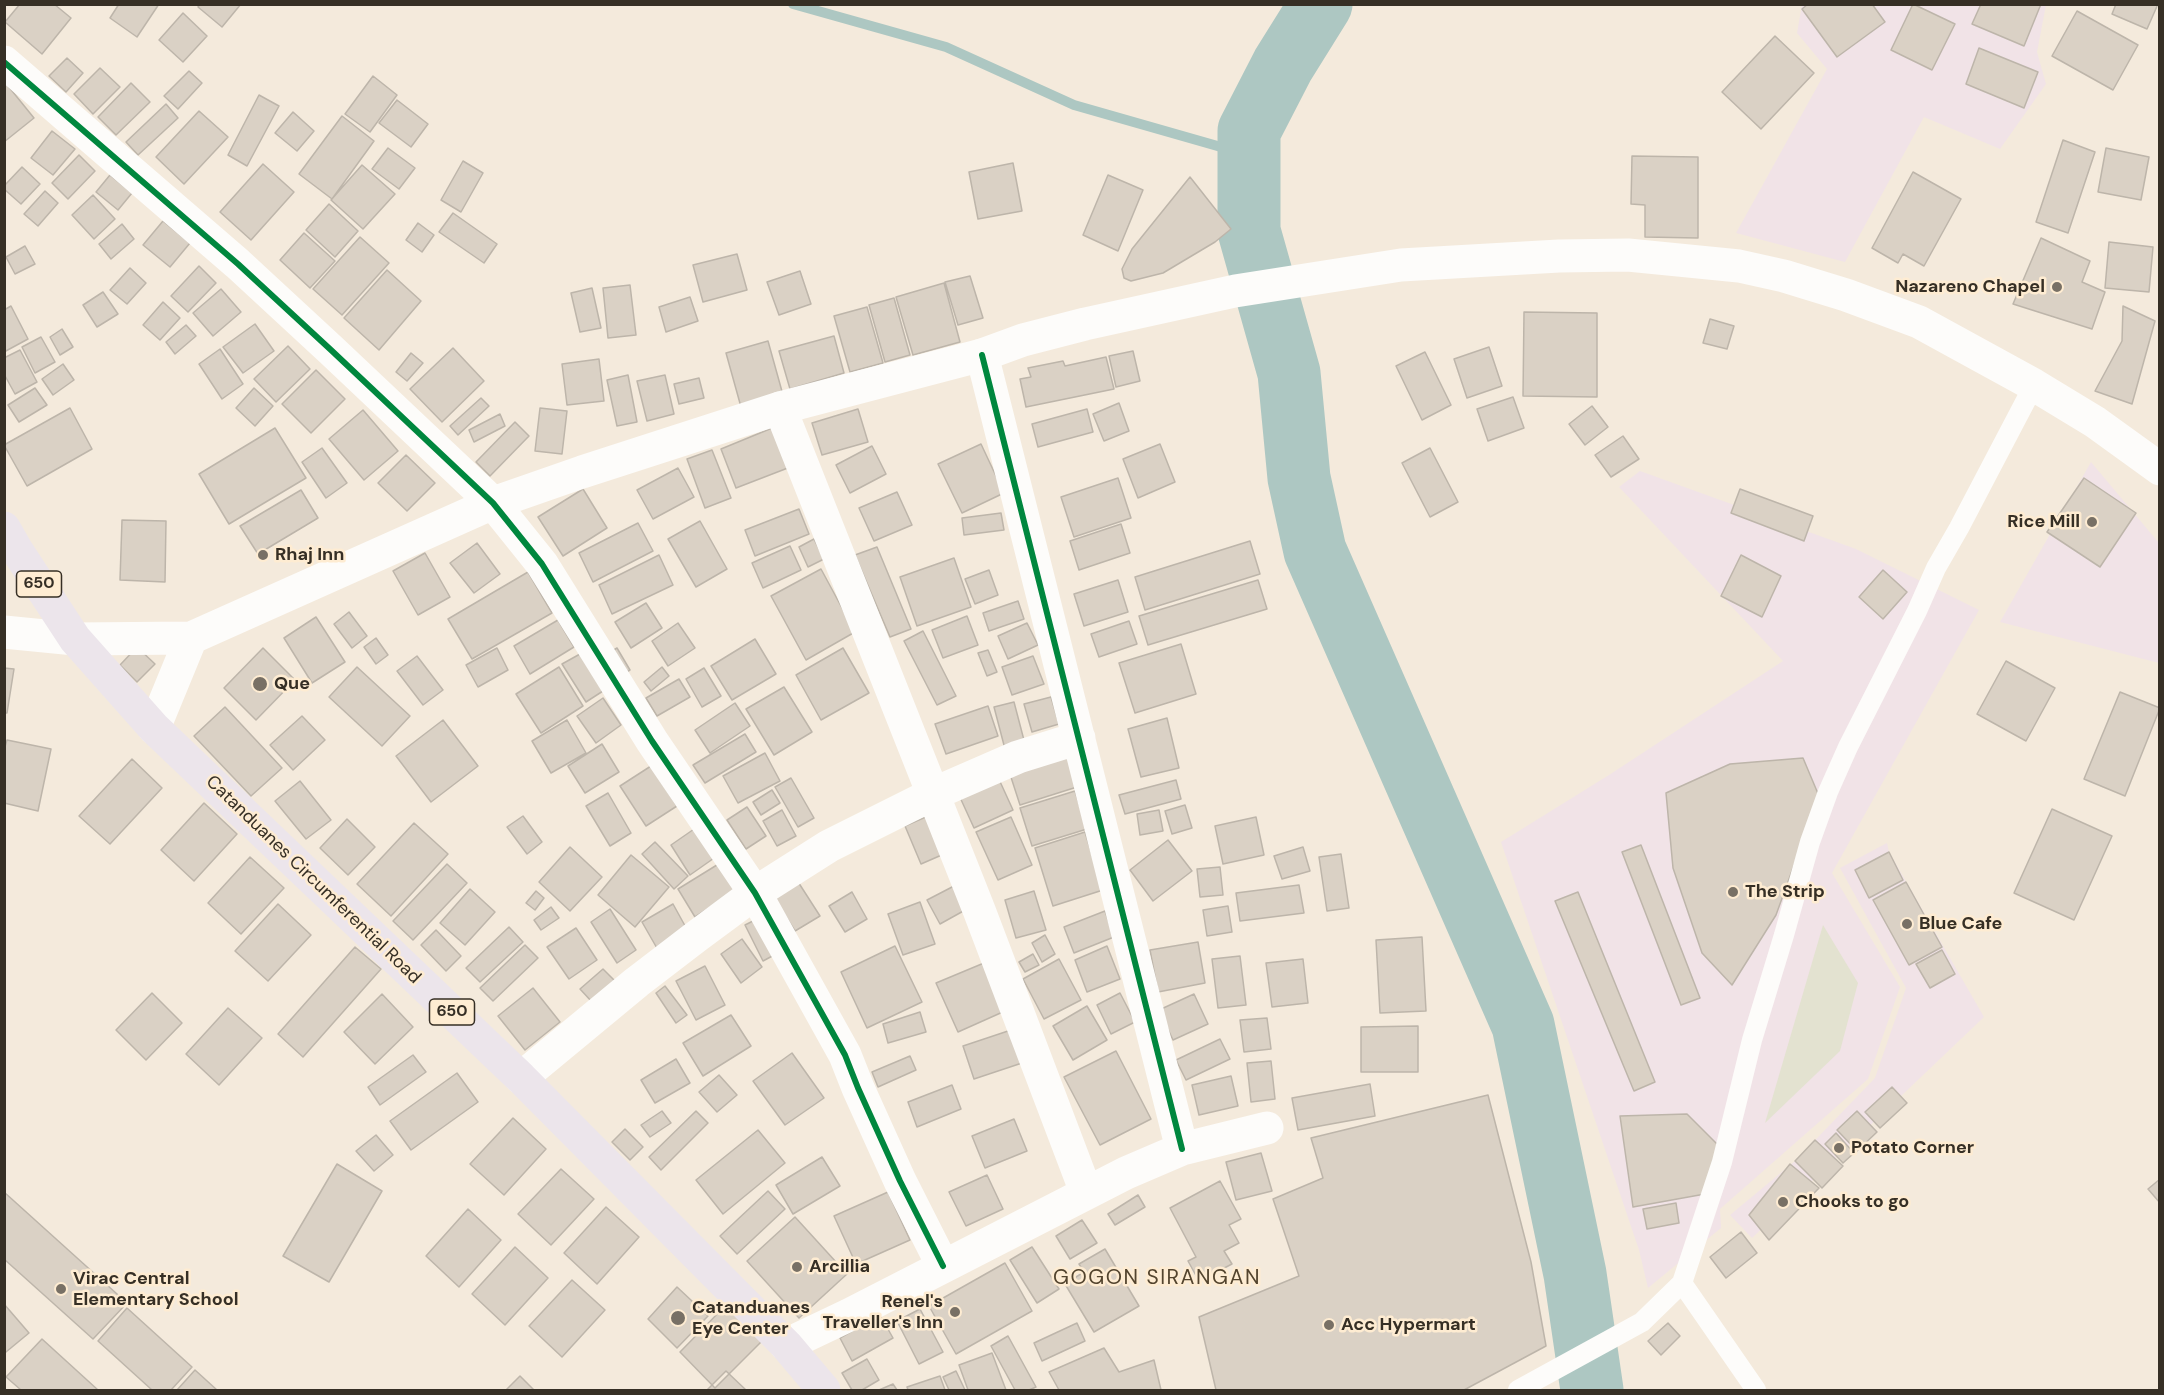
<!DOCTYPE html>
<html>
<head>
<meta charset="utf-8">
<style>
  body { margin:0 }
  #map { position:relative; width:2164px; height:1395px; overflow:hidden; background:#f4eadc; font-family:"DM Sans",sans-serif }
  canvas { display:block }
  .frame { position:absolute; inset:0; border:6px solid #362f25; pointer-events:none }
</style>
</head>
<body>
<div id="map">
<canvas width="2164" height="1395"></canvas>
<div class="frame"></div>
</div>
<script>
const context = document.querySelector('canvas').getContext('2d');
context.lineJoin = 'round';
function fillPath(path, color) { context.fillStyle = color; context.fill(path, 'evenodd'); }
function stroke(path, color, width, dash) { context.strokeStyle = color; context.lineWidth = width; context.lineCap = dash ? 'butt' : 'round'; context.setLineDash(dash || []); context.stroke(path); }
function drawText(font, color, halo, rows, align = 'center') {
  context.font = font + ' "DM Sans",sans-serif'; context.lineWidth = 5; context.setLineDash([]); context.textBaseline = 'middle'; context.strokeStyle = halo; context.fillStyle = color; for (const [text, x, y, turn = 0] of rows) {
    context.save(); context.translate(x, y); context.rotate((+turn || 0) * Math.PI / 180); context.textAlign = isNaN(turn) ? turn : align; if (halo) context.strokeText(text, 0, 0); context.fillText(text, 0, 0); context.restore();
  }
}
fillPath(new Path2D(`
  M1802,5h244l-9,47 9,32 -46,65 -76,-32 -79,145 -109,-29 91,-164 -30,-36z
  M2091,462l68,81v120l-159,-41z
  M1640,471l216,78 123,61 -147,263 68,114 -32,92 -148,130 1,19 -73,60 -9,-38 -138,-408 108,-67 174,-114 -164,-174z
  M1887,843l2,9 95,165 -232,221 -22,-23 65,-54 80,-83 31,-90 -66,-120z`), '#f1e3e7');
fillPath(new Path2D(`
  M1823,925l35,58 -18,68 -75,72z`), '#e3e2d0');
stroke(new Path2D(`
  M793,4l153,43 128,58 175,50`), '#adc7c2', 10);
stroke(new Path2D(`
  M1321,4l-38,61 -34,66v100l40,142 10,105 16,73 208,474 52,249 17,116`), '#adc7c2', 63);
const building = new Path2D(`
  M20,4h34l17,14 -29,36 -37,-32z
  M119,4h40l-22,33 -27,-19z
  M200,4h41l-19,23 -24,-20z
  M1808,4h64l13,18 -48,35 -35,-48z
  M1913,4l42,20 -23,46 -41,-20z
  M1981,4h60l-17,42 -52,-22z
  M2116,4h42l-11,25 -35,-15z
  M2077,11l61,34 -25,45 -61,-34z
  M183,13l24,23 -24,26 -24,-22z
  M1775,36l39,37 -53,56 -39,-37z
  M1979,48l59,24 -14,36 -58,-24z
  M67,58l16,15 -17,19 -17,-16z
  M100,68l20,19 -27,27 -19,-20z
  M189,71l13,12 -24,26 -14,-13z
  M373,76l24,19 -27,37 -25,-18z
  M4,81l30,37 -30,24z
  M131,83l19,19 -34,33 -18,-18z
  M259,95l20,11 -32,60 -19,-11z
  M397,100l31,24 -17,23 -32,-24z
  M166,104l12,14 -40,37 -12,-13z
  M199,111l29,26 -44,47 -28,-27z
  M293,112l21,19 -17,20 -22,-18z
  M342,116l32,25 -42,58 -33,-25z
  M52,131l23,18 -22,26 -22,-17z
  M2063,140l32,12 -27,81 -32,-11z
  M388,148l27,20 -16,21 -27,-20z
  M2106,148l43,9 -8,43 -43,-8z
  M79,155l16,16 -27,28 -16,-16z
  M1632,156l66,1v81l-53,-1v-32l-14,-1z
  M463,161l20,12 -22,39 -20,-12z
  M1013,163l9,48 -44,8 -9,-47z
  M263,164l31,28 -43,48 -31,-28z
  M362,165l33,29 -32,35 -32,-29z
  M22,167l18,17 -19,20 -17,-15v-3z
  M1913,172l48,27 -37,67 -21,-12 -5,9 -26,-15z
  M110,175l22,18 -14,17 -22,-18z
  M1108,175l35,15 -25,61 -35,-16z
  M1190,177l41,52 -16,13 -52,31 -32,8 -7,-3 -2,-9 10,-20z
  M45,191l13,12 -20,23 -14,-12z
  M93,195l22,24 -21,20 -22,-24z
  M329,204l29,27 -23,26 -29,-27z
  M453,213l44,31 -13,19 -45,-31z
  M163,221l27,22 -20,24 -27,-22z
  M418,223l16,12 -12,17 -16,-12z
  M122,224l12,15 -23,20 -12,-15z
  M304,233l31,28 -25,27 -30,-28z
  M360,237l29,26 -47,52 -29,-26z
  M2041,238l49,23 -8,21 23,10 -13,37 -79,-25z
  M2109,242l44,5 -4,45 -44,-4z
  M25,246l10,18 -20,10 -9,-17z
  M737,254l10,36 -44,12 -10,-37z
  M199,266l17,17 -28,29 -17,-16z
  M130,268l16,15 -19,21 -17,-14z
  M387,270l34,31 -42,49 -35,-32z
  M800,271l11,33 -32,11 -12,-33z
  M970,276l13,42 -25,7 -13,-43z
  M944,283l16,59 -47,13 -17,-58z
  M630,285l6,50 -28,3 -5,-50z
  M592,288l9,40 -21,4 -9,-39z
  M221,289l20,23 -28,24 -20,-23z
  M103,292l15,22 -21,13 -14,-22z
  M690,297l8,24 -32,11 -7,-25z
  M894,298l16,57 -25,7 -16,-57z
  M163,302l17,16 -20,22 -17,-15z
  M11,306l17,33 -24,13v-42z
  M2123,306l32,15 -23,83 -37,-13 27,-50z
  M867,307l16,56 -33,9 -16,-56z
  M1524,312l73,1v84l-74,-1z
  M1710,319l24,7 -7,23 -24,-6z
  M255,324l19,27 -31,22 -20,-26z
  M186,325l10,11 -21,18 -9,-12z
  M62,329l11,18 -13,8 -10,-18z
  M834,336l10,37 -54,16 -11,-38z
  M41,337l14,25 -20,11 -13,-26z
  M768,341l15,54 -42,12 -15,-54z
  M288,346l22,23 -34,33 -22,-23z
  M1489,347l13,39 -35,12 -13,-39z
  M453,348l31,33 -42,41 -32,-33z
  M220,349l23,35 -21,15 -23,-35z
  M20,350l17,32 -22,12 -11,-20v-16z
  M1133,351l7,30 -24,6 -7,-31z
  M1425,352l26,53 -29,15 -26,-54z
  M411,353l12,10 -16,18 -11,-9z
  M1106,357l8,32 -88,18 -6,-28 11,-2 -3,-9 35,-7 2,5z
  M599,359l5,42 -37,4 -5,-41z
  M63,364l11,16 -21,15 -11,-16z
  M316,370l29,29 -34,34 -29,-29z
  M628,375l9,47 -20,4 -10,-46z
  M665,375l9,39 -27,7 -10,-40z
  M699,378l5,20 -25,6 -5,-20z
  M35,388l12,17 -28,17 -11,-17z
  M254,388l19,18 -18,20 -19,-18z
  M1513,397l11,31 -36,13 -11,-32z
  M481,398l8,8 -31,29 -8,-9z
  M1119,403l10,28 -25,10 -11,-27z
  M1592,406l16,21 -23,18 -16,-21z
  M70,408l22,41 -65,37 -23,-41z
  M540,408l27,3 -5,43 -27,-3z
  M858,409l10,33 -46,13 -10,-32z
  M1087,409l6,23 -55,15 -6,-23z
  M363,410l35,41 -34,29 -35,-41z
  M500,414l5,12 -31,16 -5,-12z
  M515,422l14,14 -39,40 -14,-14z
  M777,426l16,40 -57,22 -15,-39z
  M275,428l31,50 -77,46 -30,-50z
  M1623,436l16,23 -28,18 -16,-22z
  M981,444l23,49 -42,20 -24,-49z
  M1160,444l15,38 -37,16 -15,-39z
  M872,446l14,28 -36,19 -14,-28z
  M322,448l25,35 -21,15 -24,-36z
  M1430,448l28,54 -28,15 -28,-54z
  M712,450l19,48 -26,10 -18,-49z
  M406,455l29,28 -28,28 -29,-28z
  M678,468l16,29 -41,22 -16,-29z
  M1118,478l13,40 -57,19 -13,-40z
  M2084,478l52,35 -36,54 -53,-35z
  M583,489l24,39 -44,28 -25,-39z
  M1740,489l73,27 -9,25 -73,-28z
  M301,490l17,28 -60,36 -18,-28z
  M897,492l15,33 -38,16 -15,-33z
  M799,509l10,25 -54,22 -10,-26z
  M1001,513l3,17 -40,5 -2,-17z
  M122,520l44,1 -1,61 -45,-2z
  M700,521l27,48 -31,18 -28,-48z
  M638,523l15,28 -60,31 -14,-29z
  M1121,524l9,29 -51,17 -9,-29z
  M814,539l10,20 -16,8 -9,-20z
  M1250,541l10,33 -115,36 -10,-33z
  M477,543l23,31 -26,19 -24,-30z
  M790,546l11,24 -38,18 -11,-25z
  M877,547l34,82 -21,8 -35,-82z
  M425,553l25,44 -32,18 -25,-44z
  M659,555l14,30 -61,29 -13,-29z
  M1741,555l40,21 -19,41 -41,-21z
  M954,558l17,49 -54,19 -17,-49z
  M821,569l34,63 -49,28 -35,-64z
  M989,570l9,25 -23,9 -10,-25z
  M1883,570l24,22 -24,27 -24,-22z
  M528,572l24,41 -80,46 -24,-40z
  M1118,580l10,32 -44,14 -10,-32z
  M1258,580l9,29 -119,36 -9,-29z
  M1018,601l6,18 -35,12 -6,-18z
  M646,603l16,25 -31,20 -16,-26z
  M349,612l18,24 -15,12 -18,-24z
  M967,616l11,29 -35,13 -11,-28z
  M316,617l29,45 -33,21 -28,-45z
  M558,620l16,27 -44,27 -16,-28z
  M1129,621l8,23 -38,13 -8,-23z
  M678,623l17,25 -27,18 -16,-25z
  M1027,623l11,22 -30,14 -10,-23z
  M923,631l33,65 -19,9 -33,-64z
  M376,638l12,17 -12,9 -12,-17z
  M755,639l21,35 -44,26 -21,-34z
  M1181,644l15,50 -61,19 -16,-50z
  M137,647l18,17 -18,18 -17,-17z
  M263,648l32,32 -39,40 -32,-32z
  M497,648l11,22 -30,17 -12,-22z
  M617,648l13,22 -13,8 -13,-22z
  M843,648l26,45 -48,27 -25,-45z
  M988,650l9,22 -10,4 -9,-23z
  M580,654l23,37 -17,11 -24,-38z
  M417,656l26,34 -20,15 -26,-34z
  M1033,656l11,28 -32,11 -10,-28z
  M2006,661l49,27 -29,53 -49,-27z
  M357,667l53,49 -28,30 -53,-49z
  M559,667l24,39 -42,27 -25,-39z
  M662,667l7,9 -18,15 -7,-9z
  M4,668l10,1 -7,44h-3z
  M704,668l17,28 -19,11 -16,-28z
  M679,679l11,18 -33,19 -11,-18z
  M784,687l28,45 -38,23 -28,-46z
  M2120,692l40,16 -35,88 -41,-17z
  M1051,697l8,27 -27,8 -8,-28z
  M603,698l18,27 -25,18 -19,-27z
  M1014,702l11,42 -20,5 -11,-42z
  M735,703l15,23 -40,27 -15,-23z
  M988,706l10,30 -52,18 -11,-30z
  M225,707l57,61 -31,28 -57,-60z
  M302,716l23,24 -32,30 -23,-25z
  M1167,718l12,50 -38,9 -13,-48z
  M443,720l35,46 -47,36 -35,-46z
  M567,720l19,33 -35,20 -19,-32z
  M745,734l11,18 -51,31 -12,-18z
  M7,740l44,9 -13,62 -34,-8v-53z
  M602,744l17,28 -34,21 -17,-27z
  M1065,749l12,38 -57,18 -12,-37z
  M765,753l15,28 -42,22 -15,-27z
  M1803,758l16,38 -43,119 -44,70 -30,-32 -29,-85 -7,-75 64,-29z
  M132,759l30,29 -52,56 -31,-28z
  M651,766l26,40 -31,20 -26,-40z
  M997,775l16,35 -39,18 -16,-35z
  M791,778l23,40 -16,9 -23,-40z
  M1176,780l5,19 -56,15 -6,-19z
  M300,781l31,39 -25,19 -31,-38z
  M772,790l8,13 -19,12 -8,-13z
  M1075,791l12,38 -55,17 -12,-38z
  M608,793l23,40 -21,13 -24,-40z
  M204,803l33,31 -43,47 -33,-31z
  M1185,805l7,23 -20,6 -7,-23z
  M747,807l19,29 -20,13 -19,-29z
  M2052,809l60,27 -38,84 -60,-27z
  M782,810l14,26 -19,10 -14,-25z
  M1159,810l4,21 -23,4 -3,-21z
  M523,816l19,26 -15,12 -20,-27z
  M928,816l16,38 -23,10 -16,-38z
  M1011,817l21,48 -34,15 -22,-48z
  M1256,817l8,38 -41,9 -8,-38z
  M347,819l28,28 -27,28 -28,-27z
  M414,823l34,31 -57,62 -34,-32z
  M697,827l20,29 -27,19 -19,-30z
  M1085,832l18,58 -50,16 -18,-58z
  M1168,840l24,31 -39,30 -23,-31z
  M655,842l33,34 -14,13 -32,-35z
  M1641,845l59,153 -19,7 -59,-153z
  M570,847l32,30 -32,34 -31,-29z
  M1303,847l7,24 -28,8 -8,-23z
  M1889,852l14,28 -34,18 -14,-28z
  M1341,854l8,54 -22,3 -8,-54z
  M631,855l38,32 -34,40 -37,-32z
  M250,857l34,31 -43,46 -33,-31z
  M725,860l17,27 -47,30 -17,-28z
  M447,864l20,19 -54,57 -20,-19z
  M1220,867l3,28 -23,2 -3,-28z
  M793,874l27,42 -25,15 -27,-42z
  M1906,882l36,65 -33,18 -36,-65z
  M1299,885l5,28 -64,8 -4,-28z
  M954,886l13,23 -27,15 -13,-24z
  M470,889l25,23 -30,33 -25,-22z
  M536,891l8,7 -9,12 -9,-7z
  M1034,891l12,39 -30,8 -11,-38z
  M852,892l15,27 -22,13 -16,-26z
  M1578,892l77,190 -21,9 -79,-190z
  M920,902l15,42 -32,11 -15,-41z
  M278,904l33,31 -43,46 -33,-30z
  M673,904l16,29 -31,17 -16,-28z
  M1228,906l4,26 -25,4 -4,-26z
  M551,907l8,11 -18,12 -7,-10z
  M610,909l26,41 -19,13 -26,-41z
  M1105,911l9,26 -40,16 -10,-26z
  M759,918l19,35 -15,8 -18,-36z
  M509,927l14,15 -43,40 -14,-14z
  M576,928l21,32 -28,19 -22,-32z
  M436,930l25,26 -15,15 -25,-26z
  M1045,935l10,19 -13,8 -10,-19z
  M1422,937l4,74 -46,2 -4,-73z
  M742,939l20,28 -21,16 -20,-29z
  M1198,942l7,41 -47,9 -8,-42z
  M525,945l13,13 -45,43 -13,-13z
  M895,946l27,56 -55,26 -26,-56z
  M1107,946l13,33 -33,13 -12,-32z
  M355,947l26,22 -78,88 -25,-23z
  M1942,950l13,24 -25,14 -14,-24z
  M1033,954l6,11 -14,7 -6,-10z
  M1240,956l6,49 -28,3 -6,-49z
  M1059,959l22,41 -37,19 -21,-40z
  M1303,959l5,44 -36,4 -6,-44z
  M984,963l21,48 -47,21 -22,-49z
  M705,966l20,39 -29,15 -20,-39z
  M603,969l12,12 -23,21 -12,-13z
  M665,986l22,29 -11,8 -20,-30z
  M533,988l27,34 -35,28 -27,-34z
  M152,993l30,30 -36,37 -30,-30z
  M1120,993l15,29 -24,12 -14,-29z
  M382,994l31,33 -38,37 -31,-32z
  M1194,994l14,30 -35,16 -14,-30z
  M1087,1006l20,34 -34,20 -20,-34z
  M228,1008l34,30 -43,47 -33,-31z
  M920,1012l6,20 -38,11 -5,-19z
  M731,1015l20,31 -48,30 -20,-33z
  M1267,1018l4,31 -27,3 -4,-32z
  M1418,1026v46h-57v-45z
  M1011,1030l11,33 -48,16 -11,-33z
  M1220,1039l10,20 -44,21 -10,-20z
  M1116,1051l35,68 -51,26 -36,-68z
  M792,1053l32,45 -39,27 -32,-44z
  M413,1055l13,17 -46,33 -12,-18z
  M910,1056l6,14 -38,17 -6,-15z
  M676,1059l14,24 -35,20 -14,-23z
  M1271,1061l4,38 -24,3 -4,-39z
  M457,1073l21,29 -67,48 -21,-29z
  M719,1075l18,20 -20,17 -18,-20z
  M1231,1076l7,30 -39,9 -7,-30z
  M1370,1084l5,32 -77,14 -6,-32z
  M952,1085l9,24 -44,18 -9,-25z
  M1892,1087l15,16 -27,25 -15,-16z
  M1488,1095l43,167 15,84 -82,44h-248l-17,-73 100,-41 -26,-77 50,-21 -12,-40z
  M662,1111l9,12 -21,14 -9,-12z
  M696,1111l12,12 -47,47 -12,-13z
  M1857,1111l20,21 -20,19 -20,-21z
  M1687,1114l33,33 -15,47 -72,13 -13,-91z
  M513,1118l33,31 -42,46 -34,-31z
  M1014,1119l13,32 -42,17 -13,-32z
  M625,1129l18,18 -13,13 -18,-18z
  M758,1130l27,33 -62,51 -27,-34z
  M1836,1133l18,20 -11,10 -18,-19z
  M376,1135l17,20 -19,16 -18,-20z
  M1815,1140l28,26 -21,22 -27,-27z
  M1261,1153l11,38 -36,9 -10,-38z
  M822,1157l18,29 -47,28 -17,-29z
  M337,1164l45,27 -53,91 -46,-26z
  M1790,1164l29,24 -50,52 -20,-25z
  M561,1169l33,30 -43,46 -33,-31z
  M987,1175l16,34 -37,17 -17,-34z
  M2160,1179v24l-12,-14z
  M1220,1181l21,38 -12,6 10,18 -15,8 8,13 -33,17 -11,-20 8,-4 -26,-49z
  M768,1191l17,18 -48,45 -17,-18z
  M4,1192l123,111 -34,36 -89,-80z
  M888,1192l22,48 -54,24 -22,-48z
  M1138,1195l7,12 -30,18 -7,-11z
  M1676,1203l3,20 -32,6 -4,-20z
  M606,1207l33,30 -42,47 -33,-31z
  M468,1209l33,31 -42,47 -33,-31z
  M795,1217l52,57 -48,44 -52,-57z
  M1082,1220l15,23 -27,16 -14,-23z
  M1741,1232l16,21 -31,25 -16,-21z
  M515,1247l33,31 -43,47 -33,-31z
  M1032,1247l27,42 -22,14 -27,-43z
  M1105,1249l34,57 -45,26 -29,-48 19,-12 -5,-8z
  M1005,1263l27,48 -76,43 -27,-48z
  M572,1280l33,30 -43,47 -33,-31z
  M677,1287l31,29 -31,32 -29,-29z
  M4,1304l25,29 -23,19 -2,-2z
  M726,1305l36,36 -47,47 -35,-36z
  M127,1308l65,59 -21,23h-19l-54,-49z
  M920,1309l23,43 -24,12 -22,-43z
  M880,1315l13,23 -41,23 -12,-23z
  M1077,1323l8,18 -43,20 -8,-18z
  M1668,1323l12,13 -19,19 -13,-14z
  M1008,1336l28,51 -7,3h-14l-24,-44z
  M42,1339l56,51h-77l-15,-13z
  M1104,1348l15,24 35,-12 7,30h-102l-10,-18z
  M992,1353l14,37h-38l-9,-25z
  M867,1359l12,21 -17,10h-10l-10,-17z
  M195,1370l22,20h-40z
  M726,1371l20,19h-39z
  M956,1371l9,19h-16l-6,-13z
  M520,1376l14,14h-28z
  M940,1376l5,14h-37l-1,-3z
  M893,1384l4,6h-18z`);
fillPath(building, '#dad1c5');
stroke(building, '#bdb5aa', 1.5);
stroke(new Path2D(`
  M1682,1283l74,107
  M1518,1390l124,-68 40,-39 40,-121 30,-122 32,-105 26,-93 18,-50 20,-45 69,-136 19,-43 23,-40 75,-143`), '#fdfcfa', 20);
stroke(new Path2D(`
  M4,62l234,202 93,86 162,153 49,61 110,177 103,152 90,162 13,33 42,93 43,85
  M982,355l200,794
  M780,408l199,502 107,282
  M521,1078l116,-96 60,-46 58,-43 74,-47 104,-52 85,-37 61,-19
  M786,1345l63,-30 277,-142 56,-24 85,-21`), '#fdfcfa', 33);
stroke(new Path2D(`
  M4,632l71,7 116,-1 302,-135 89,-31 198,-64 202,-53 41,-15 62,-16 150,-33 166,-26 158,-9 69,-1 111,11 45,10 62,19 73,27 115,63 61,37 65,47
  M154,728l37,-90`), '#fdfcfa', 33);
stroke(new Path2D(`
  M4,528l12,21 59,90 79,89 367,350 265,267 38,45`), '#ece5eb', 33);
stroke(new Path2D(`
  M4,62l234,202 93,86 162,153 49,61 110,177 103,152 90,162 13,33 42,93 43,85
  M982,355l200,794`), '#00873e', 6);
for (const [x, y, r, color] of [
  [2057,287,6,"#787065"],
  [2092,522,6,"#787065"],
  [263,555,6,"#787065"],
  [260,684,8,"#787065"],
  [1733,892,6,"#787065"],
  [1907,924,6,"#787065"],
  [1839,1148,6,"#787065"],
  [1783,1202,6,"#787065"],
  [797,1267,6,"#787065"],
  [61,1289,6,"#787065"],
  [955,1312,6,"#787065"],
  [678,1318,8,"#787065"],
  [1329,1325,6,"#787065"]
]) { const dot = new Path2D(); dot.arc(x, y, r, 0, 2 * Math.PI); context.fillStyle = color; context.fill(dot); stroke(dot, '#feecd2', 2); }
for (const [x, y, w] of [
  [39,584,45],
  [452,1012,45]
]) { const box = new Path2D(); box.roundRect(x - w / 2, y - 13, w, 26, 4.5); context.fillStyle = '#feecd2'; context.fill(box); stroke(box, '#362f25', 1.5); }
drawText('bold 16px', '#362f25', null, [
  ["650",39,584],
  ["650",452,1012]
]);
drawText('bold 18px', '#362f25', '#feecd2', [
  ["Nazareno Chapel",2045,287,"right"],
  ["Rice Mill",2080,522,"right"],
  ["Rhaj Inn",275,555],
  ["Que",274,684],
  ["The Strip",1745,892],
  ["Blue Cafe",1919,924],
  ["Potato Corner",1851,1148],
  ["Chooks to go",1795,1202],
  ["Arcillia",809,1267],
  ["Virac Central",73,1279],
  ["Elementary School",73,1300],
  ["Renel's",943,1302,"right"],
  ["Traveller's Inn",943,1323,"right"],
  ["Catanduanes",692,1308],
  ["Eye Center",692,1329],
  ["Acc Hypermart",1341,1325]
], 'left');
drawText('18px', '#362f25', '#feecd2', [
  ["Catanduanes Circumferential Road",313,880,44]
]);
context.letterSpacing = '1.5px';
drawText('21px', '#53442e', '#feecd2', [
  ["GOGON SIRANGAN",1157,1278]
]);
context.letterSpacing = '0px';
</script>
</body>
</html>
